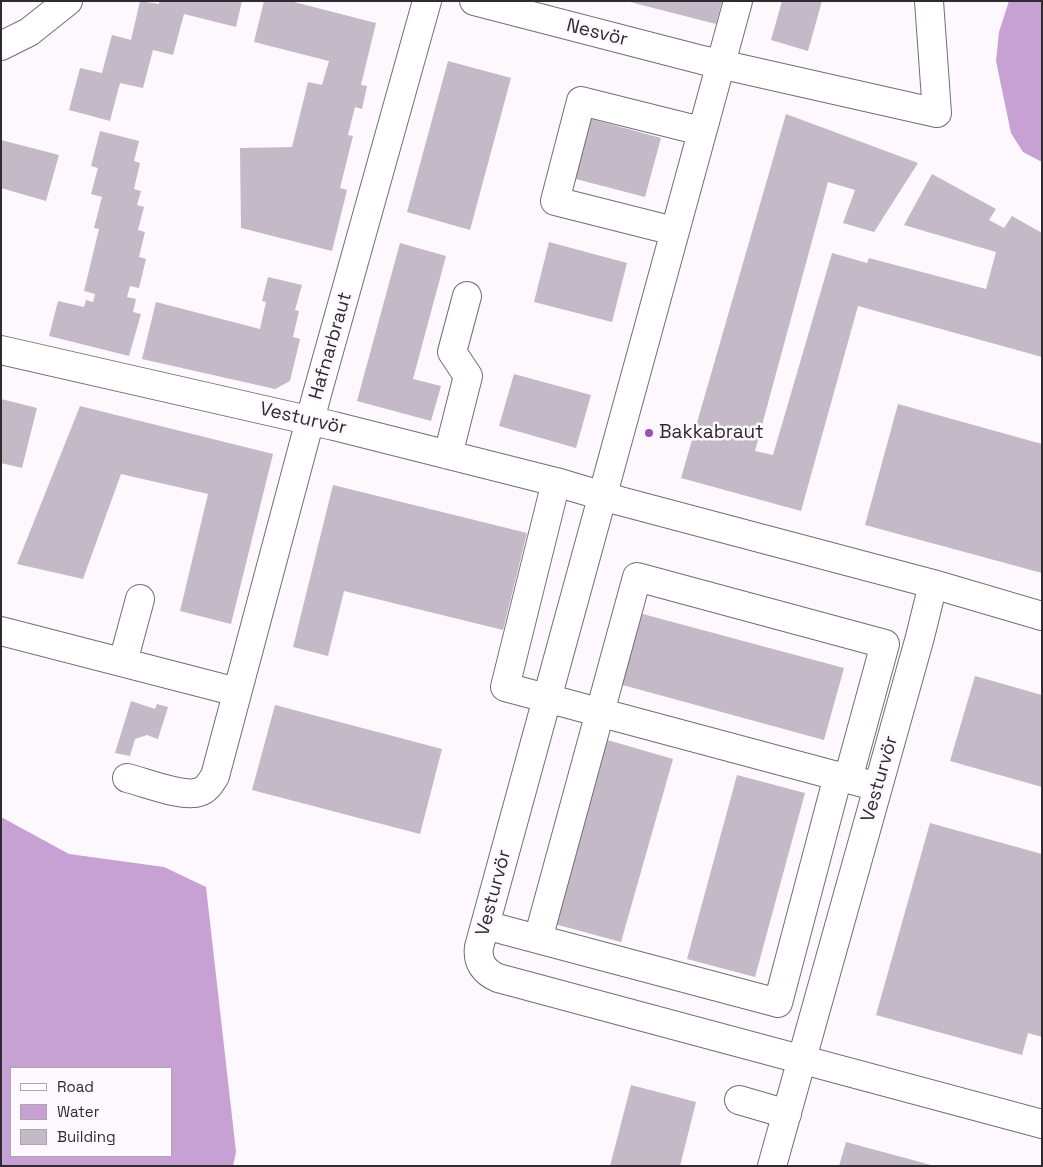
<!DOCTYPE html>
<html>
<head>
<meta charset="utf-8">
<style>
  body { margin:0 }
  #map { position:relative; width:1043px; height:1167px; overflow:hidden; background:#fcf8fd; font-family:"Space Grotesk",sans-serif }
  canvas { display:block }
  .frame { position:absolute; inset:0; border:2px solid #2f2b30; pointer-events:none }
  .legend { position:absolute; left:10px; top:1067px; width:162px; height:90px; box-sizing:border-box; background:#fcf8fd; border:1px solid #aaa6ab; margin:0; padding:6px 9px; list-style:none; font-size:15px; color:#2f2b30 }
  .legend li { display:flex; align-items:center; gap:10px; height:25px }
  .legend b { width:25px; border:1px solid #aaa6ab }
</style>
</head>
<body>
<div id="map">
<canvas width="1043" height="1167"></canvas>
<div class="frame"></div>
<ul class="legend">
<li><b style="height:6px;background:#fff"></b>Road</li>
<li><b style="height:14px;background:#c7a1d3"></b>Water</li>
<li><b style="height:14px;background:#c4b9c7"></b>Building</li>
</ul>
</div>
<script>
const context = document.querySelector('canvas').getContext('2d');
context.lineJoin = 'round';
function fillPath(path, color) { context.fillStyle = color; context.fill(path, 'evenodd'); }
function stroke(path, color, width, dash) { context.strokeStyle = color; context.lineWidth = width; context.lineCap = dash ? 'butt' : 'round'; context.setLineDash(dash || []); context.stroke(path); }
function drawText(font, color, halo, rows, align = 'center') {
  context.font = font + ' "Space Grotesk",sans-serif'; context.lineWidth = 5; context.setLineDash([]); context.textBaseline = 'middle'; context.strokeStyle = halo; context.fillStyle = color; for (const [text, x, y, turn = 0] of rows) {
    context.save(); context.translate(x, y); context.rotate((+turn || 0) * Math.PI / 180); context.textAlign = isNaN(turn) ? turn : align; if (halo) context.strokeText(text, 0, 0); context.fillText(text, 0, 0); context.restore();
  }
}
fillPath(new Path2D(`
  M1009,1h33v161l-19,-10 -12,-19 -15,-72 3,-29z
  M1,817l68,37 95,13 42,20 30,265 -3,14h-232zM11,1068h160v88h-160z`), '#c7a1d3');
fillPath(new Path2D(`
  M140,1l19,3v-3h83l-6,26 -52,-13 -11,41 -20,-5 -10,38 -23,-5 -10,38 -41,-11 11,-42 22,5 10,-38 19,5z
  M264,1h26l86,22 -15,62 6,1 -5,23 -7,-2 -7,28 5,1 -13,52 7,2 -15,61 -91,-23 -1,-80 52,-1 16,-65 14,3 7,-24 -75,-19z
  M626,1h96l-6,23z
  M782,1h40l-14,50 -37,-11z
  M448,61l63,17 -41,152 -63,-18z
  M786,114l132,49 -44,69 -31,-9 12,-33 -27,-8 -73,269 18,4 59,-202 35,10 2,-5 117,31 10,-37 -92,-27 28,-51 64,35 -7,11 15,8 8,-12 30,17v124l-184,-51 -57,205 -120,-33z
  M584,117l77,21 -16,59 -77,-20z
  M100,131l39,10 -5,20 6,2 -6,26 7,2 -4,14 7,2 -6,23 7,2 -6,25 7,2 -7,29 -9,-2 -3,11 9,2 -3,13 8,2 -12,42 -80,-20 9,-35 26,6 2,-7 7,2 2,-8 -11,-3 15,-62 -5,-1 8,-31 -11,-3 7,-26 -7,-2z
  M1,140l58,15 -13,46 -45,-13z
  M549,242l78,21 -15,59 -78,-20z
  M400,243l46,13 -33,123 28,7 -10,35 -74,-20z
  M268,277l34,8 -7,25 4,1 -6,26 7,2 -10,42 -15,8 -133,-30 14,-57 104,27 6,-27 -4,-1z
  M514,374l77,21 -15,53 -77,-22z
  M1,399l36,9 -15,60 -21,-5z
  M898,404l144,40v129l-177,-48z
  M80,406l193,48 -42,170 -51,-13 28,-117 -87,-20 -38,105 -66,-15z
  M333,485l194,48 -24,97 -159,-39 -16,65 -35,-9z
  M639,613l205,55 -20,72 -205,-56z
  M975,676l67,19v92l-92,-26z
  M131,701l24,8 2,-5 11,3 -10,32 -11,-4 -12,4 -5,17 -15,-3z
  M275,705l167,44 -22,85 -168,-44z
  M604,739l69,20 -52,183 -70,-19z
  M737,775l68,18 -50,184 -68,-18z
  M930,823l112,31v183l-14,-4 -6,22 -146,-40z
  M631,1085l65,17 -16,64h-70z
  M846,1142l85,23v1h-92z`), '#c4b9c7');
const minor = new Path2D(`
  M474,1l228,59 235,53 -8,-112
  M738,1l-259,946c-2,15 5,25 19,31l544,146
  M1,46l28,-14 39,-31
  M674,231l-119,-30 26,-100 120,30
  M1,350l333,76 222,56 64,19 313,83 109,32
  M448,455l20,-79 -16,-24 15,-56
  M556,482l-51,205 362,97
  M1,631l236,61
  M123,662l17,-63
  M127,778c17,4 57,20 72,14 8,-2 12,-10 16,-16l102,-382 110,-393
  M485,925l293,78 60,-227
  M538,939l99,-362 248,67 -37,135
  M739,1100l48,14
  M772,1166l148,-529 13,-53`);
stroke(minor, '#746b77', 30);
stroke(minor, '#fff', 28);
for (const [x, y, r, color] of [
  [649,433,5,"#a14cba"]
]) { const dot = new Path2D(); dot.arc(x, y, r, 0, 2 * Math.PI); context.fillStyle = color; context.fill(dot); stroke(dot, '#fcf8fd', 2); }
drawText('19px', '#2f2b30', '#fcf8fd', [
  ["Nesvör",597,33,14],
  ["Hafnarbraut",331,346,-74],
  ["Vesturvör",303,419,13],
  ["Vesturvör",880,779,-74],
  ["Vesturvör",494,893,-75]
]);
drawText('19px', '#2f2b30', '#fcf8fd', [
  ["Bakkabraut",659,433]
], 'left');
</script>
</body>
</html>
